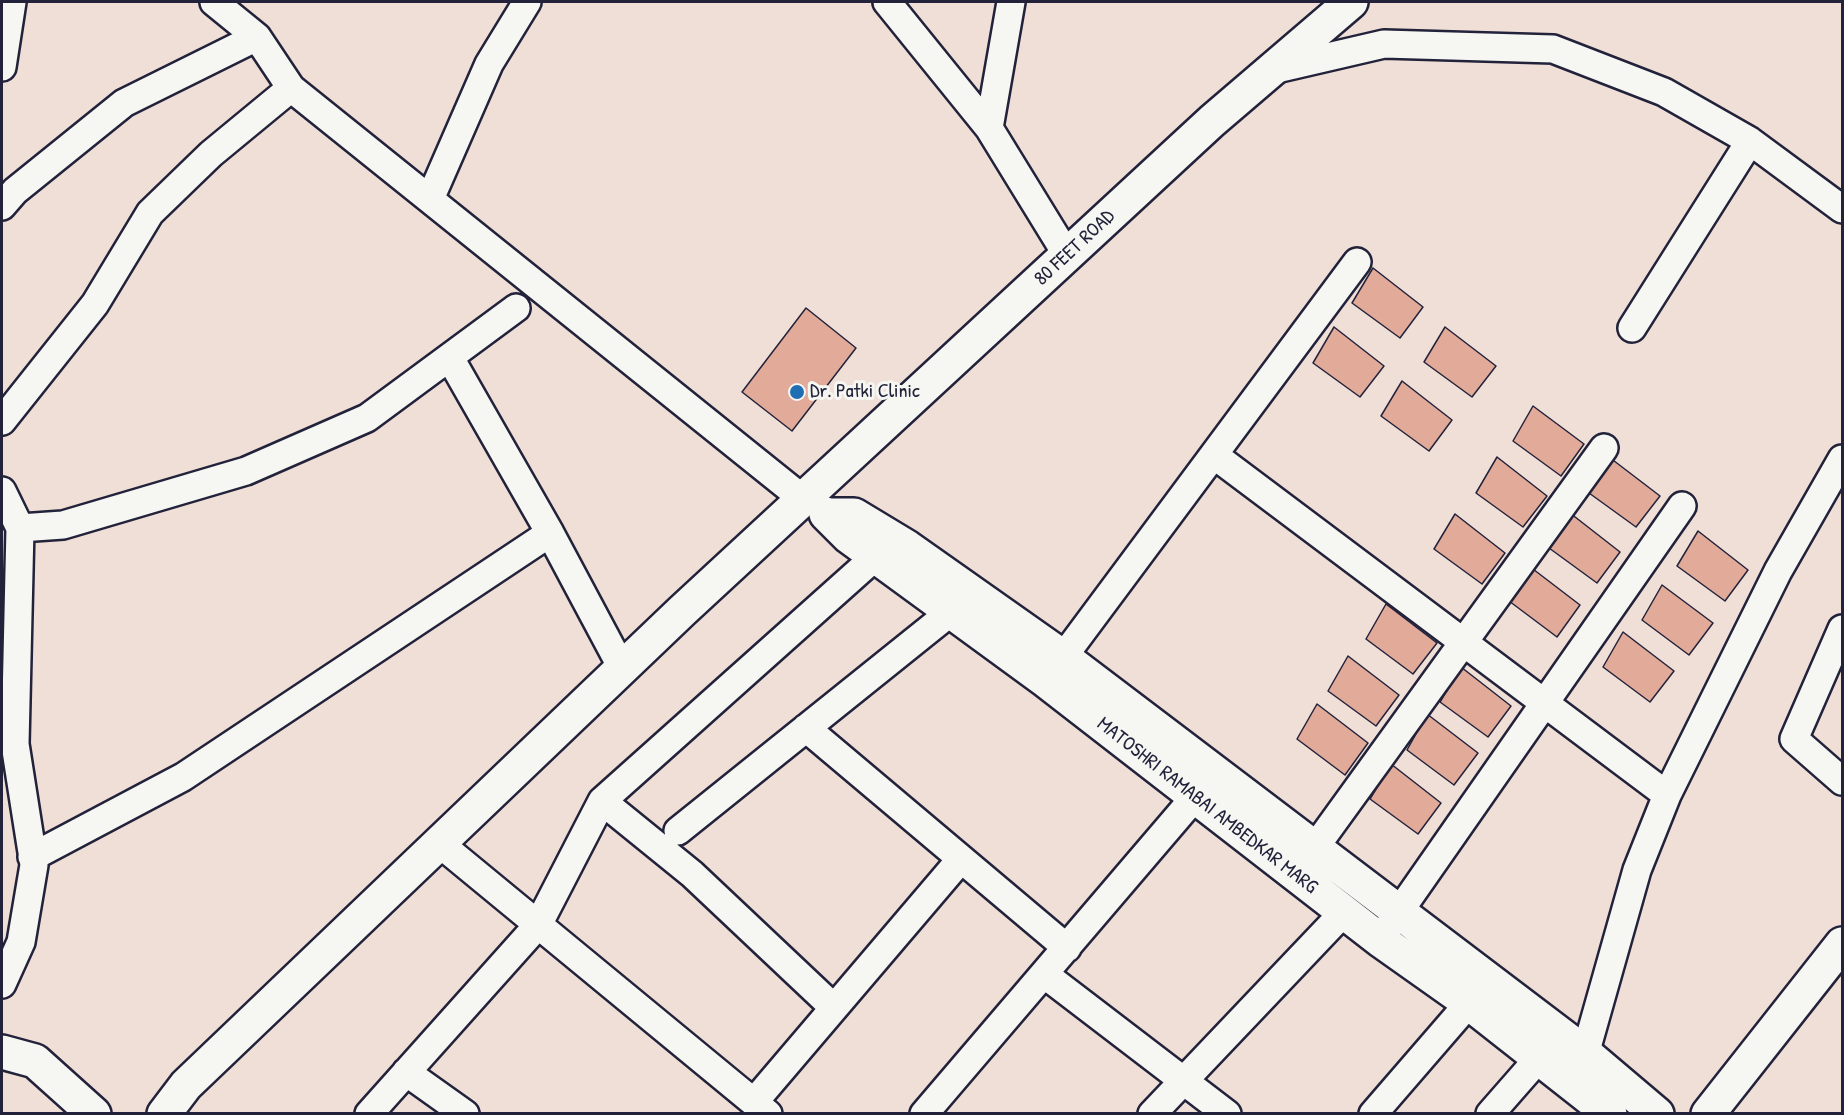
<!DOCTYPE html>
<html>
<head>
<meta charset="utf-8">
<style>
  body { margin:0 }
  #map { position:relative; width:1844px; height:1115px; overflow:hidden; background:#f0dfd7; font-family:"Patrick Hand",sans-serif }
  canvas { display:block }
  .frame { position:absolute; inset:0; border:3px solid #22223b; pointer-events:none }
</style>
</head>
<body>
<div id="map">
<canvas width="1844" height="1115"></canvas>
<div class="frame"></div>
</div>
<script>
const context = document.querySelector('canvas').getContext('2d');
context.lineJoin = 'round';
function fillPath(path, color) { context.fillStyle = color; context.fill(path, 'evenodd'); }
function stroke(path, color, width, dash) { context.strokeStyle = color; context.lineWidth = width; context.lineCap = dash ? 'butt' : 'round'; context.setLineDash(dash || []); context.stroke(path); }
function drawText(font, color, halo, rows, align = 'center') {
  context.font = font + ' "Patrick Hand",sans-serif'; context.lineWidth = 6; context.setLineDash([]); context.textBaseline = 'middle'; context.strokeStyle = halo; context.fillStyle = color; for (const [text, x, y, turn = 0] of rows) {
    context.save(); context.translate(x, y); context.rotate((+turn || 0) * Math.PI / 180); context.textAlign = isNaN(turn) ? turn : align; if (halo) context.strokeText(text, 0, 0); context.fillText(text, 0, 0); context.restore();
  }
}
const building = new Path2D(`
  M1373,268l50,39 -23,31 -48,-35z
  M806,308l50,40 -64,83 -50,-39z
  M1334,327l50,39 -24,31 -47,-34z
  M1445,327l51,39 -24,31 -48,-35z
  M1402,381l50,39 -23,31 -48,-35z
  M1533,406l51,38 -23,32 -48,-35z
  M1497,457l50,39 -24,31 -47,-34z
  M1609,457l51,39 -24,31 -47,-34z
  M1570,513l50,39 -23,31 -48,-35z
  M1455,514l50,39 -23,31 -48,-35z
  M1698,531l50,39 -23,31 -48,-35z
  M1529,566l51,39 -23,32 -48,-36z
  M1662,585l51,38 -24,32 -47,-35z
  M1386,604l51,39 -24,31 -47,-35z
  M1623,632l51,39 -24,31 -47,-35z
  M1348,656l51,39 -23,31 -48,-35z
  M1461,667l50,39 -23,31 -48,-35z
  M1317,704l51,39 -23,32 -48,-36z
  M1427,714l51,39 -24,32 -47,-35z
  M1391,764l50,39 -23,31 -48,-35z`);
fillPath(building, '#e2aa98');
stroke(building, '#22223b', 1.5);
const minor = new Path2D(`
  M214,2l43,35
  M887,2l102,126 78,127
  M2,67l10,-65
  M1272,70l112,-26 169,5 111,43 86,49 92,68
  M989,128l22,-126
  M430,199l59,-135 38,-62
  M2,206l13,-15 109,-88 133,-66 34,51
  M1632,328l118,-187
  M450,358l100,175 72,135
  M2,421l93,-117 55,-91 61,-59 80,-66 512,411
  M1214,455l453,340
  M2,491l18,37 -5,216 19,121 -13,77 -19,42
  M20,528l43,-3 183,-54 121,-53 149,-110
  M1842,629l-48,110 48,42
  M1052,672l305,-410
  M806,728l261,220
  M602,801l90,73 141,133
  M678,831l274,-220
  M439,843l329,271
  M32,857l151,-80 367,-244
  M1303,864l301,-416
  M1387,929l295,-423
  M1044,974l183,140
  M406,1072l59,42
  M1580,1072l57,-202 30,-75 111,-224 64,-112
  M754,1102l207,-243
  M369,1114l169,-189 64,-124 273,-244
  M924,1114l270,-316
  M1152,1114l192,-202
  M1373,1114l96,-111
  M1490,1114l49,-56`);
const tertiary = new Path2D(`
  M826,514l23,23 197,144 334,259 89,63 141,111
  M828,515h26l53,32 156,110 522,396 72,61
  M2,1052l33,9 59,53
  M1708,1114l134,-170`);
const secondary = new Path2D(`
  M164,1114l22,-29 496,-474 530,-490 139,-119`);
stroke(minor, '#22223b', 32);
stroke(tertiary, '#22223b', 38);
stroke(secondary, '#22223b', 38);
stroke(minor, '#f6f6f2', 27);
stroke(tertiary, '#f6f6f2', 33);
stroke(secondary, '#f6f6f2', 33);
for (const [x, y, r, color] of [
  [797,392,8,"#1f6fb2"]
]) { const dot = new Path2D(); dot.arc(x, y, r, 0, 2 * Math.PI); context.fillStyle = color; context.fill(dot); stroke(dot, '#f6f6f2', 2); }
drawText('20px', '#22223b', '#f6f6f2', [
  ["80 FEET ROAD",1075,248,-43],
  ["MATOSHRI RAMABAI AMBEDKAR MARG",1207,806,38]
]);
drawText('20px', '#22223b', '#f6f6f2', [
  ["Dr. Patki Clinic",810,392]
], 'left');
</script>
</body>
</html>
